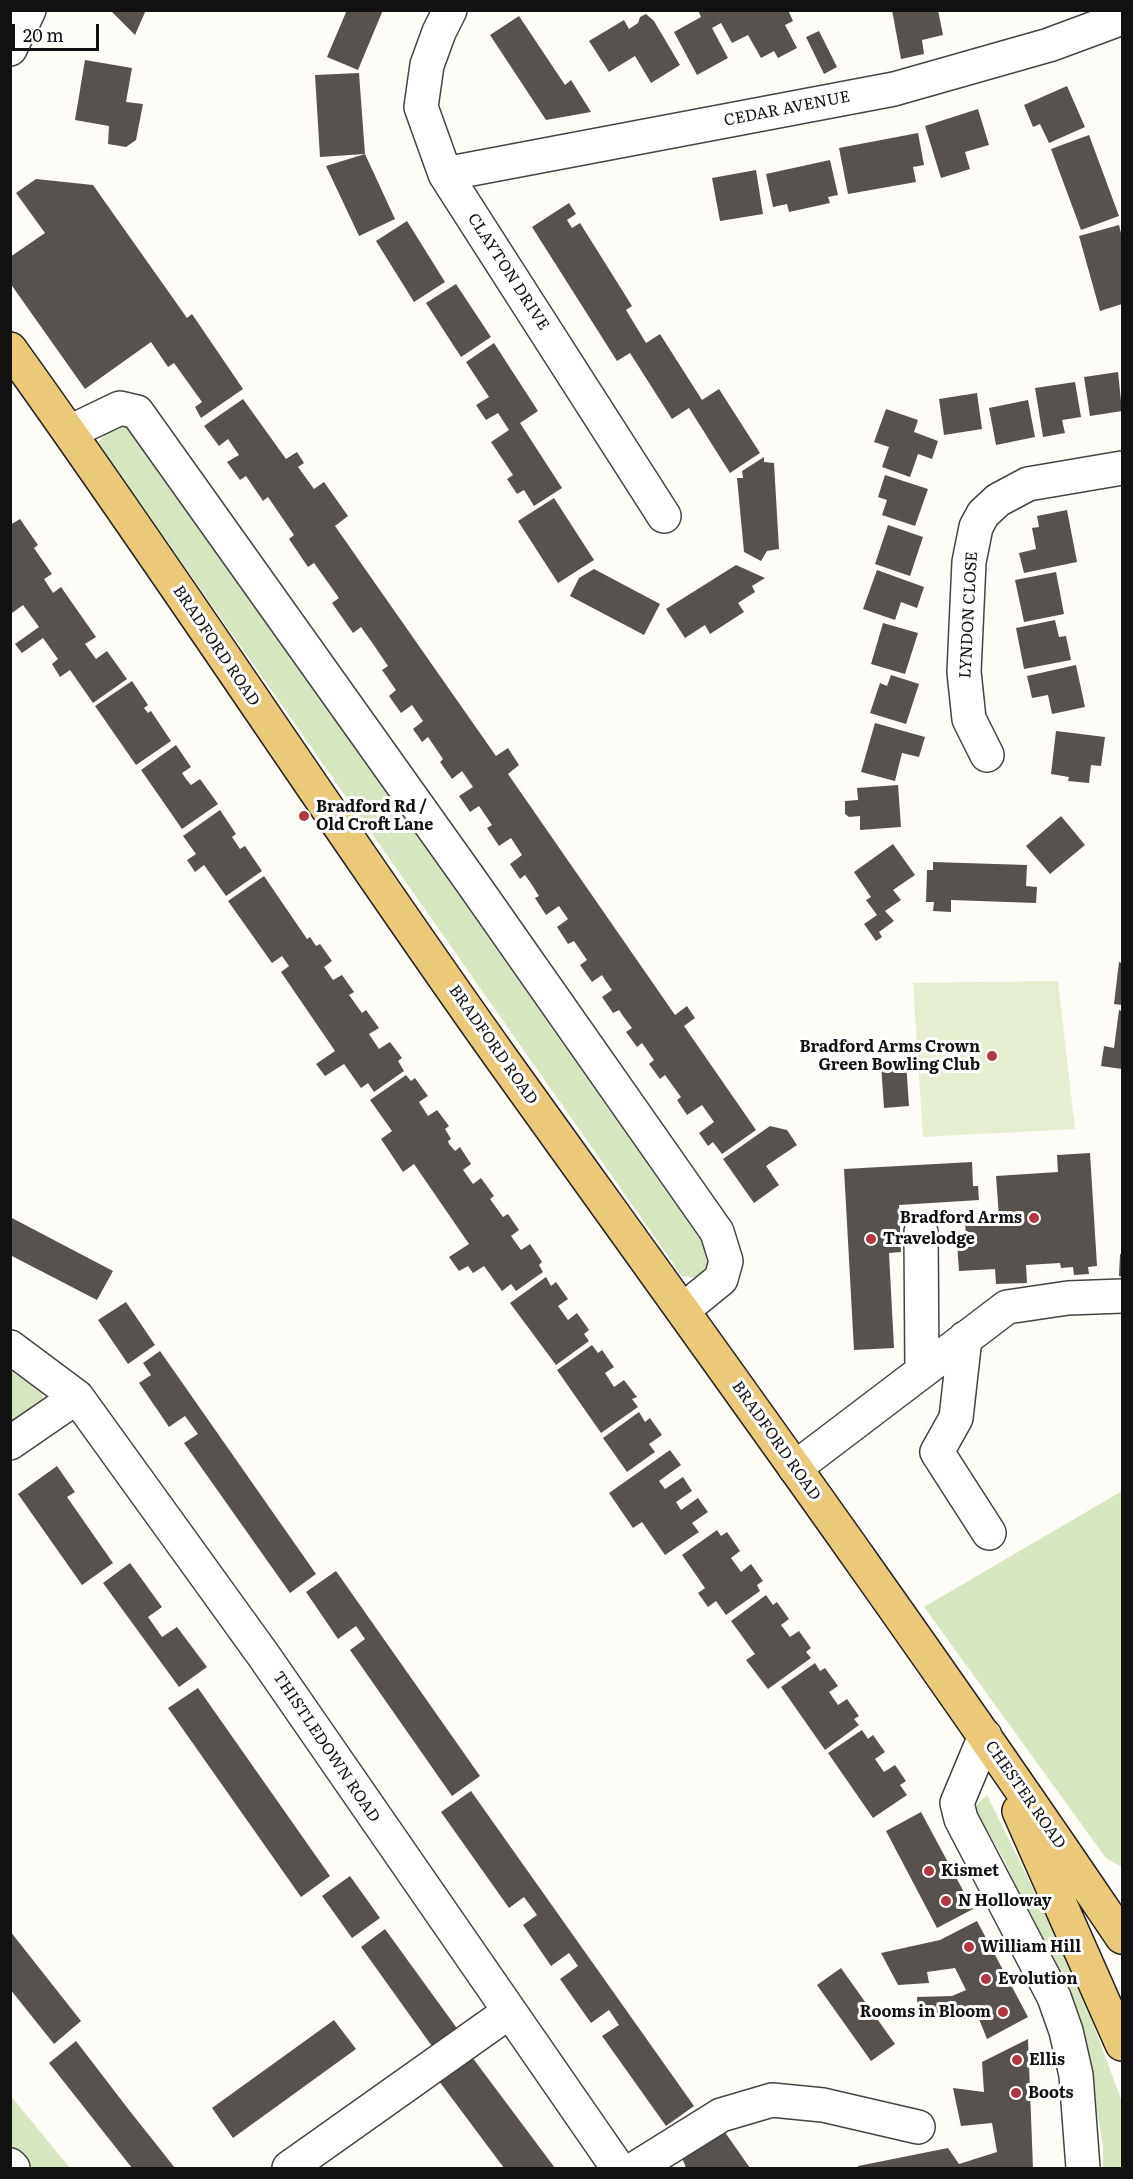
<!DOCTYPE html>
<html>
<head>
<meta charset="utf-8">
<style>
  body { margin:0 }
  #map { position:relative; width:1133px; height:2179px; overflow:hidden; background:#fefcf6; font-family:Literata,serif }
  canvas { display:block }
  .frame { position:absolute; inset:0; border:12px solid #111; pointer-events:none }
  .scale { position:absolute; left:12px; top:24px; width:87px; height:27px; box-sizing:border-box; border:3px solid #111; border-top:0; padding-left:8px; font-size:18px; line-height:21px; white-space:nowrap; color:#111; -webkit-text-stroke:4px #fff; paint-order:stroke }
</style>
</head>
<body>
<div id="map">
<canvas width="1133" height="2179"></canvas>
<div class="frame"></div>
<div class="scale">20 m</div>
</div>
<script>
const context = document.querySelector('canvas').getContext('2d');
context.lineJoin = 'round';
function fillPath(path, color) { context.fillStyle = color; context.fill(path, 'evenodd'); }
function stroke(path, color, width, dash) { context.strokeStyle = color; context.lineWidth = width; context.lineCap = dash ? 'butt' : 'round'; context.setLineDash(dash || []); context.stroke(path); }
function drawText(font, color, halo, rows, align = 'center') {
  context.font = font + ' Literata,serif'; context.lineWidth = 6; context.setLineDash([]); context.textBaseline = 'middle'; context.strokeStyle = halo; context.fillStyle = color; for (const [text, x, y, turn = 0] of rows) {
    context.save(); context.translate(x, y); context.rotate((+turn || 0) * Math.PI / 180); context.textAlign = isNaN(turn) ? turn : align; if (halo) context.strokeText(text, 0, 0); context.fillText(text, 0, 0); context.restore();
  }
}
fillPath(new Path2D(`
  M127,423l581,827 5,18 -11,10 -20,-2 -584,-833 14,-18z
  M11,1370l31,23 2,10 -33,25z
  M1122,1491v376l-16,-9 -182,-251z
  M987,1795l87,177 48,130v66h-19v-22l-18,-105 -82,-183 -29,-51z
  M10,2095l60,73h-42l-17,-22z`), '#d6e6c1');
fillPath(new Path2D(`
  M1058,981l17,148 -152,8 -10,-154z`), '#e6eed2');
fillPath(new Path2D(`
  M110,10h36l-11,25z
  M347,10h36l-25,60 -31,-13z
  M698,10h90l5,11 -8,4 12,23 -19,10 -4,-7 -13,7 -13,-23 -16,8 -11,-20 -9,5 16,30 -31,17 -23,-43 27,-15z
  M892,10h46l5,25 -21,5 2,14 -23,5z
  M646,14l8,7 26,44 -29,18 -16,-27 -26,16 -20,-31 35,-21 5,9 9,-6 2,-6z
  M519,16l46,69 6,-5 20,32 -45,8 -56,-85z
  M819,31l18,36 -13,7 -18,-37z
  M85,60l47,8 -6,34 17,2 -7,36 -10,7 -18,-3 1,-18 -34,-6z
  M359,73l6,81 30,65 -36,17 -33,-70 39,-12 -45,3 -5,-82z
  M1067,86l18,41 -36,16 -9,-19 -7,3 -9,-22z
  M978,109l11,36 -24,7 5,17 -29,9 -16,-52z
  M918,133l6,32 -11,2 3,15 -68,12 -9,-46z
  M1089,135l30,81 -38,14 -30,-81z
  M830,160l8,35 -10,2 2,6 -41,9 -2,-8 -14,3 -7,-33z
  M756,170l7,44 -43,7 -8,-43z
  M36,179l57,6 94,133 5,-4 51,75 -42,29 -6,-11 7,-5 -28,-39 -6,4 -17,-25 -66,47 -75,-106v-26l35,-24 -29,-40z
  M569,203l7,11 -9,6 5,8 8,-5 52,83 -6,4 20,33 14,-9 42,66 17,-11 41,64 -30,20 -41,-65 -17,11 -42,-66 -13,8 -85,-134z
  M407,221l38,61 -31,20 -38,-61z
  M1119,225l3,12v67l-22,7 -21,-75z
  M456,284l35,53 -30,20 -35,-54z
  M494,343l44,68 -18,12 42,65 -28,18 -10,-16 -7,4 -10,-15 6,-4 -22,-33 18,-12 -11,-17 -12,7 -10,-15 13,-8 -23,-35z
  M1118,372l4,39 -32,5 -6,-39z
  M1075,382l6,35 -19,3 3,13 -22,4 -8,-49z
  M977,393l5,36 -38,6 -5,-36z
  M243,399l43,60 11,-7 7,11 -6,4 16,22 10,-7 24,34 -13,10 161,230 12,-8 11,17 -11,9 167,241 12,-9 8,12 -11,8 72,104 -34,24 -9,-12 -5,4 -9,-13 15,-11 -12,-17 -15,10 -10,-15 4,-3 -16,-22 -5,4 -11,-15 5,-4 -12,-17 -5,4 -11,-15 6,-4 -9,-12 -4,-6 -6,3 -11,-16 10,-7 -7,-10 -3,-5 -10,7 -12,-17 7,-5 -13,-19 -6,3 -11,-17 11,-8 -9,-13 -13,9 -11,-17 4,-2 -7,-11 -7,-10 -5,4 -10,-15 12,-9 -11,-17 -12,8 -12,-18 5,-3 -13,-19 -9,6 -11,-16 14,-9 -11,-16 -10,8 -12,-17 3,-3 -15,-22 -6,5 -9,-13 10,-8 -11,-16 -11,8 -12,-17 7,-6 -14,-20 6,-4 -15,-22 -12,-17 -8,6 -21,-30 7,-5 -25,-35 -6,4 -19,-28 5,-4 -26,-38 -5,4 -17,-25 -6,4 -13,-18 12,-7 -11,-16 -9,7 -15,-20z
  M1028,400l7,37 -39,8 -7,-37z
  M886,409l32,11 -4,12 24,9 -6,18 -14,-5 -8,23 -28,-10 7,-20 -15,-5z
  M764,457v5l10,1 5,86 -12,2 -6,10 -17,-9 -7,-74h6l-1,-7z
  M885,475l43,14 -13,37 -33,-11 5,-15 -9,-3z
  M554,498l40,62 -36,23 -40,-62z
  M1067,510l10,52 -53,11 -5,-20 17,-4 -4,-21 7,-1 -2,-11z
  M20,519l18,26 -4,3 18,26 -8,5 9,14 8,-6 35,50 -11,7 11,15 11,-8 20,28 -34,24 -23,-33 -10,7 -8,-13 6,-5 -15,-21 -21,15 -7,-9 24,-17 -16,-22 -11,8 -2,-2v-86z
  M888,525l35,12 -13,39 -35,-12z
  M736,565l29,13 -13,8 3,6 -17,11 6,9 -34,22 -5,-9 -20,13 -19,-29z
  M594,569l66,35 -16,31 -74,-39 9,-18z
  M877,570l47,17 -7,21 -16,-6 -6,18 -32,-11z
  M1056,572l8,42 -40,8 -9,-42z
  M1055,620l4,17 7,-1 5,24 -47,9 -8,-41z
  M883,623l35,10 -13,41 -34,-10z
  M1076,665l9,42 -33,7 -4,-19 -16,3 -5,-22z
  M891,675l28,9 -13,40 -36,-11 10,-30 7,3z
  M132,681l16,24 -4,3 4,5 3,-2 20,30 -35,24 -41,-59z
  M875,723l50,14 -6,20 -17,-4 -7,28 -34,-9z
  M1056,731l49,6 -4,29 -10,-1 -2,18 -21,-2 1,-4 -18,-3z
  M176,745l15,22 -9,6 4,6 5,6 9,-6 18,25 -36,25 -41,-59z
  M898,785l3,42 -41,3v-14l-11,1 -4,-3v-13l13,-1 -1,-12z
  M220,810l16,24 -4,3 8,12 5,-3 17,25 -36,25 -22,-31 -9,7 -8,-12 9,-6 -13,-18z
  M1061,816l24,29 -35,29 -24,-28z
  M893,844l22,31 -22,15 8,10 -16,11 9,10 -15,11 3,5 -6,4 -12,-17 13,-9 -11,-15 5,-3 -17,-25z
  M933,862l94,3 -1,21 11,1 -1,16 -85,-3v12l-18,-1 1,-9h-8l1,-32h6z
  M264,876l43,63 3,-2 6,9 4,-2 12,17 -8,6 9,13 9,-5 12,17 -5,3 13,18 4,-3 13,18 -10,6 10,15 11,-7 12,16 -4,3 6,10 -30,21 -6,-9 -7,5 -17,-24 -19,12 -9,-12 19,-13 -54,-79 8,-6 -7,-10 -10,7 -44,-62z
  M1119,962l3,1v42l-8,-1z
  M1119,1010l3,1v58l-21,-3 3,-20 10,2z
  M906,1062l3,44 -25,2 -3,-44z
  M406,1075l5,6 4,-3 13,18 -9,6 9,14 9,-6 12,16 -4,3 6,10 -3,2 1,3 6,7 5,-4 11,17 -8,6 10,14 8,-6 13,18 -4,3 13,18 5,-3 11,16 -8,6 10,14 9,-6 12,18 -3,3 4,7 -27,19 -5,-7 -9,7 -18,-25 -11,7 -5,-7 -9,5 -10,-14 20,-13 -55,-80 -11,8 -22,-33 11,-8 -22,-31z
  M770,1126l17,4 10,15 -31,21 13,19 -25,18 -31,-44z
  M1090,1153l7,113 -9,1 1,7 -15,1 -1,-8 -12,1 -1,-5 -34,2 1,18 -31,1 -1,-15 -36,2 -2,-28 9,-1 -1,-23 34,-2 -3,-41 62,-4 -1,-17z
  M972,1162l1,24h5l1,14 -80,5 2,47 -12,1 5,95 -40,2 -10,-181z
  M10,1217l103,54 -16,29 -87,-45z
  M1120,1254h2v23l-3,-1z
  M546,1277l5,9 5,-4 12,17 -10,7 10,14 9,-7 12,17 -5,4 5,7 -33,24 -46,-62z
  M126,1302l29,43 -27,19 -30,-44z
  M592,1345l6,8 4,-3 12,17 -9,6 9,14 10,-7 13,17 -5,2 6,8 -37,26 -44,-63z
  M160,1351l156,223 -26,19 -106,-150 14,-9 -13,-18 -16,11 -30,-44 12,-8 -8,-12z
  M639,1412l6,10 5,-4 12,17 -13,9 6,8 -28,20 -24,-34z
  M670,1450l11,15 -22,16 6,8 18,-12 9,14 -16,11 5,8 17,-12 10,14 -16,11 7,9 -34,23 -23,-33 -9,6 -24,-35z
  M57,1466l18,26 -8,5 46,66 -31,22 -64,-91z
  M717,1530l4,6 6,-4 13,19 -9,7 10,14 10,-8 12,17 -6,4 3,6 -34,24 -10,-14 -8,6 -10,-14 7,-5 -23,-33z
  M130,1563l32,44 -14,10 14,20 15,-10 30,40 -28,20 -76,-104z
  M336,1571l144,205 -28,20 -102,-146 15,-11 -9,-13 -18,13 -32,-47z
  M766,1595l7,10 4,-3 12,17 -8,6 9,12 9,-6 12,17 -5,4 5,6 -43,31 -22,-29 9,-6 -24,-33z
  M815,1663l5,8 5,-3 13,18 -9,6 9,13 9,-6 12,17 -5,3 5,6 -34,25 -44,-63z
  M198,1688l132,188 -29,21 -133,-189z
  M862,1730l6,9 5,-4 12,17 -10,7 9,13 11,-7 11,16 -6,4 7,10 -34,23 -45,-65z
  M471,1791l223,315 -28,20 -64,-90 17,-11 -10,-15 -18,13 -31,-44 18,-13 -9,-13 -18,13 -28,-41 14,-10 -13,-18 -15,11 -68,-96z
  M921,1812l52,97 -36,19 -51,-97z
  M350,1876l30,42 -28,20 -30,-42z
  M977,1921l51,96 -41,22 -8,-20 -61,-1 -1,-21 35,-1 14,-6 -11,-22 -28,4 2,11 -31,2 -17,-32 59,-13z
  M385,1929l79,109 -25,18 -78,-109z
  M10,1931l71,90 -27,23 -44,-55z
  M841,1968l54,76 -24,17 -54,-76z
  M334,2020l22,29 -123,89 -21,-30z
  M1028,2039l5,129h-174l-1,-2 90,-18 11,16 38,-12 -5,-29 -31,3 -8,-38 31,4 -2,-30z
  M76,2041l53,69 46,58h-43l-83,-105z
  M469,2053l86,115h-51l-68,-91z
  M722,2128l28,40h-64l-5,-13z`), '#58524e');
const minor = new Path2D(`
  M450,10l-11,22 -12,33 -6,42 24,67 219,342
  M10,49l19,-39
  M445,174l449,-85 155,-44 73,-27
  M70,432l50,-24 17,4 334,469 246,351 9,29 -5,18 -38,31
  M987,755l-18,-36 -5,-47 5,-110 7,-35 7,-13 15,-14 30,-16 94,-16
  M921,1232l1,139
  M965,1338l-9,80 -19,34 52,81
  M10,1347l67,50 187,259 354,512
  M10,1443l67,-46
  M795,1468l212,-161 61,-9 54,-2
  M985,1736l-28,67 4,16 93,178 12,34 10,44 7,93
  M10,2165l3,3
  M289,2168l220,-156
  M636,2168l85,-53 51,-15 51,5 95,22`);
const major = new Path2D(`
  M10,349c169,235 326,478 494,713 208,290 418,579 618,875
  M1019,1811l103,233`);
stroke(minor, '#444', 36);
stroke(major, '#222', 36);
stroke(minor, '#fff', 33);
stroke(major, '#eaca79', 33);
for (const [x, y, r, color] of [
  [304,816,6,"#b33642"],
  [992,1056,6,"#b33642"],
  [1034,1218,6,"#b33642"],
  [871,1239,6,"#b33642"],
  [929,1871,6,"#b33642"],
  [946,1901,6,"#b33642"],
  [969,1947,6,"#b33642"],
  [986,1979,6,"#b33642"],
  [1003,2012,6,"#b33642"],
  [1017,2060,6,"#b33642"],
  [1016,2093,6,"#b33642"]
]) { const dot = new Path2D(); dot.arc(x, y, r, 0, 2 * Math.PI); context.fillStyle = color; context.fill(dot); stroke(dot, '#fff', 2); }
drawText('16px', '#111', '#fff', [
  ["CEDAR AVENUE",787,109,-11],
  ["CLAYTON DRIVE",508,272,57],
  ["LYNDON CLOSE",969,615,-87],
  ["BRADFORD ROAD",216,646,56],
  ["BRADFORD ROAD",493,1045,55],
  ["BRADFORD ROAD",776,1441,55],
  ["THISTLEDOWN ROAD",326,1747,56],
  ["CHESTER ROAD",1025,1795,55]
]);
drawText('bold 16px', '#111', '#fff', [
  ["Bradford Rd /",316,807],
  ["Old Croft Lane",316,825],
  ["Bradford Arms Crown",980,1047,"right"],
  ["Green Bowling Club",980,1065,"right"],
  ["Bradford Arms",1022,1218,"right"],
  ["Travelodge",883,1239],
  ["Kismet",941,1871],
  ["N Holloway",958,1901],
  ["William Hill",981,1947],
  ["Evolution",998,1979],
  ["Rooms in Bloom",991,2012,"right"],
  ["Ellis",1029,2060],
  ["Boots",1028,2093]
], 'left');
</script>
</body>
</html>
